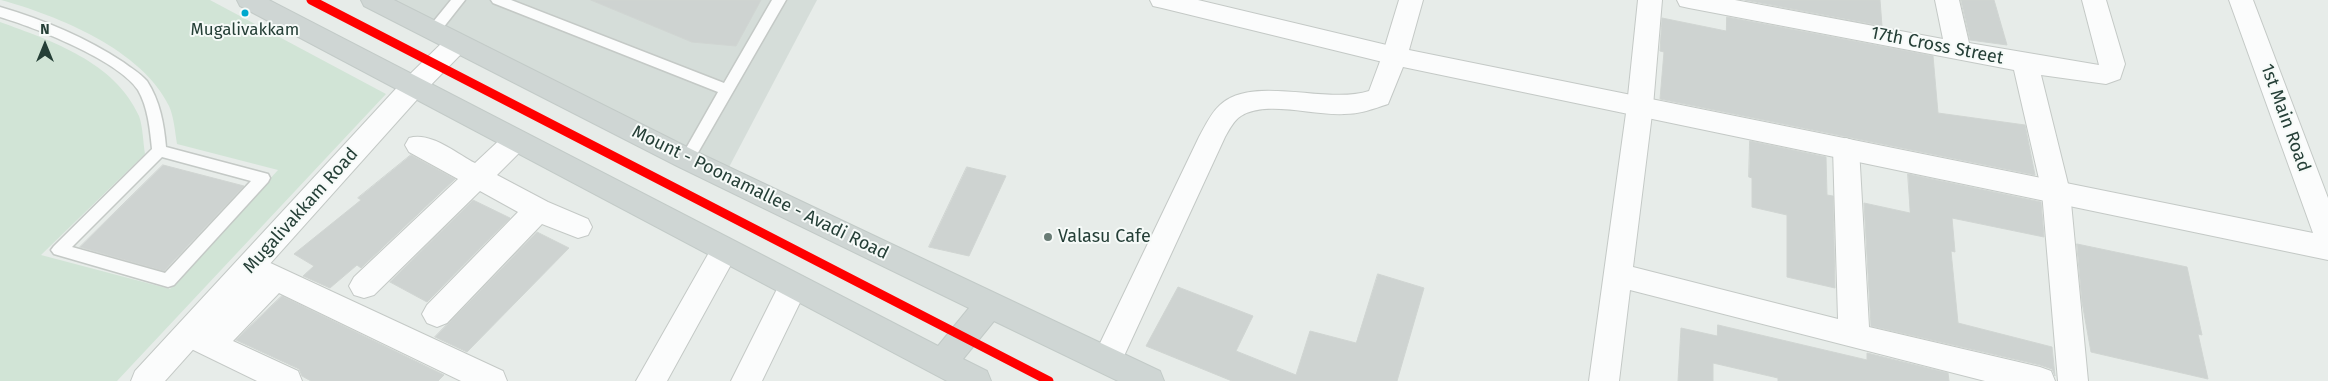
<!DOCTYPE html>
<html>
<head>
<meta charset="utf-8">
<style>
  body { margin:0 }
  #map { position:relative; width:2328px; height:381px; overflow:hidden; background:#e7ece9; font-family:"Fira Sans",sans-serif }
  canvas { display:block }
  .north { position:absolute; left:20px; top:20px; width:50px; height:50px; -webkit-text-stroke:4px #f6faf8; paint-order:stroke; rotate:0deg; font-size:14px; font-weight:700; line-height:20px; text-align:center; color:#253f37 }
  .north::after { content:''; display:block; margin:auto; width:18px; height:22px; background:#253f37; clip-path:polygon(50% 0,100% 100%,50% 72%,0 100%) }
</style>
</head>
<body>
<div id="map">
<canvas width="2328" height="381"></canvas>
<div class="north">N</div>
</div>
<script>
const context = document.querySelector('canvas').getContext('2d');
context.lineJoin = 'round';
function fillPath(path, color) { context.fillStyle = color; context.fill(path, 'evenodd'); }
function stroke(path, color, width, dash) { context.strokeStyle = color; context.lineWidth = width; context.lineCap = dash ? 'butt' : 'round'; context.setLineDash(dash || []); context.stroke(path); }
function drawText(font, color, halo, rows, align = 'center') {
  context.font = font + ' "Fira Sans",sans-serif'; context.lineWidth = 4; context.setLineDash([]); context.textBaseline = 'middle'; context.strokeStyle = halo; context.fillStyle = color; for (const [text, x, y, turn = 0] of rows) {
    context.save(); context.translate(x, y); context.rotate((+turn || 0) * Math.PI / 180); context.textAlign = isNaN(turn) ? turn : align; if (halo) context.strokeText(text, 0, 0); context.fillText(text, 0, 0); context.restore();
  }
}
fillPath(new Path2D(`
  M389,0h428l-89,169z`), '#d5ddd9');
fillPath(new Path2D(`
  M1,0h209l176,94 -269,287h-117v-359c52,19 115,40 139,94 4,11 4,26 6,38l-104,101 129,34 108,-119 -101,-26c-2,-12 -3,-27 -8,-38 -27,-56 -110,-90 -168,-106z`), '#d1e4d6');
const building = new Path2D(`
  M591,0h170l-25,46 -44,-4z
  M1745,0h135l2,26z
  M1961,0h33l13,45 -37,-5z
  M1727,17l206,39 5,57 87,12 10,50 -375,-76 4,-47 -4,-1 2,-33 64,13z
  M1750,141l76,16 1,38 6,1 2,92 -48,-11v-62l-35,-8v-29l-3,-1z
  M411,155l44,24 -94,89 -4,-3 -27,23 -27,-12 11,-10 -20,-12 67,-54 -3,-2z
  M163,165l81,21 -80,85 -84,-24z
  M967,167l39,9 -37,80 -40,-9z
  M1908,174l133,28 3,35 -92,-19 3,34 -4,-1 7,72 94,24 3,29 -3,-7 -12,-4 -169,-39 -7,-123 46,10z
  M473,200l37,18 -83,84 -37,-20z
  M537,232l32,16 -102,104 -32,-15z
  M2077,244l110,23 15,68 -4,-1 10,45 -117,-27 -9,-50z
  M1378,274l46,14 -27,93h-165l-86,-35 32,-59 75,29 -17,35 60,24 14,-44 46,12z
  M282,296l162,79 -6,6h-127l-9,-5 -3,-7 -63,-29z
  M1718,325l149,35v-7l81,20 1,8h-171v-3l-65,-15v18h-35l3,-53 36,8z`);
fillPath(building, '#ced3d1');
stroke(building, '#d0d5d2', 1);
const service = new Path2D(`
  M451,0h14l-26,33h-10l-2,-3 2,-3z
  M491,0h20l213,83 48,-83h14l-94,163h-10l-2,-4 38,-67 -225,-89z
  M0,7c44,13 85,30 123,55 8,6 17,11 24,19 13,20 17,43 19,66l102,27 2,4 -2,4 -94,103 -6,2 -114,-33 -3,-4 3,-4 98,-97c-2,-19 -4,-42 -14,-59 -20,-30 -104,-63 -138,-73zM162,157l89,24 -86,92 -93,-26z`);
const minor = new Path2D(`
  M1150,0h48l197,47 9,3 4,6 -4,6 -9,3 -233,-57 -9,-2z
  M1638,0h24l-9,106 -20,161 205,52 -5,-171 4,-7 9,-3 9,3 4,7 10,179 171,40 11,4 4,10h-70l-355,-91 -11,91h-30l38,-275z
  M1677,0h58l208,39 -8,-39h24l10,43 130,22 -17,-65h24l19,64 -5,15 -14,5 -65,-9 29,117 18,189h-30l-16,-189 -28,-122 -325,-62 -9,-2z
  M515,131l9,3 4,7 -4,7 -27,27 51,27 40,17 4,8 -4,8 -10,3 -36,-14 -95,99 -10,4 -10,-4 -5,-9 5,-9 91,-93 -38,-21 -106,104 -10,3 -10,-3 -5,-9 5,-9 104,-98 -49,-27 -4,-7 4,-7c21,-7 47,15 66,25l31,-29z
  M725,238l10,4 4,8 -72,131h-31l79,-139z
  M251,254l252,117 4,10h-46l-182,-88 -46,48 65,30 4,10h-45l-78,-38 -4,-9 4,-9 11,-4 17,7 46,-48 -12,-6 -4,-8 4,-8z
  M793,274l10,3 5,9 -46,95h-31l52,-104z`);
const tertiary = new Path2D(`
  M1399,0h24l-14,50 904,183 -84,-233h24l75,198v62l-925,-193 -15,37c-15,5 -28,10 -44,10 -29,2 -78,-14 -103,2 -7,4 -12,14 -16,21l-107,232 -11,4 -11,-4 -4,-9 107,-223c6,-11 12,-24 21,-32 33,-31 107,0 149,-14l13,-35z
  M457,34l9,3 3,6 -3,6 -44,45 -257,287h-34l4,-10 269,-291 44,-43z`);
const primary = new Path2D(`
  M237,0h32l669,346 31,-38 -292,-142 -313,-160 -3,-6h33l303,152 463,219 4,10h-46l-124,-60 -31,38 24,12 4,10h-44l-707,-375z`);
stroke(service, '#c4c9c6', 3);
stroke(minor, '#c4c9c6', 2);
stroke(tertiary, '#c4c9c6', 2);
stroke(primary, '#c2cac7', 2);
fillPath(service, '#fbfcfc');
fillPath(minor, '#fbfcfc');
fillPath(tertiary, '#fbfcfc');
fillPath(primary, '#cfd6d4');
stroke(new Path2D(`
  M311,0l738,381`), '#f00', 9);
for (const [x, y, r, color] of [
  [245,13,4.5,"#00a9ce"],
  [1048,237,5,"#697c75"]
]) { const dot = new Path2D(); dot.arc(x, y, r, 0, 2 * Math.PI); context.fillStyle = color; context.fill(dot); stroke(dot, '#f6faf8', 2); }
drawText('17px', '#253f37', '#f6faf8', [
  ["Mugalivakkam",245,30]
]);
drawText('18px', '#253f37', '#f6faf8', [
  ["17th Cross Street",1937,46,11],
  ["1st Main Road",2285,118,70],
  ["Mount - Poonamallee - Avadi Road",760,193,26],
  ["Mugalivakkam Road",301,211,-48]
]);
drawText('18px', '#253f37', '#f6faf8', [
  ["Valasu Cafe",1058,237]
], 'left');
</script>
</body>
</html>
